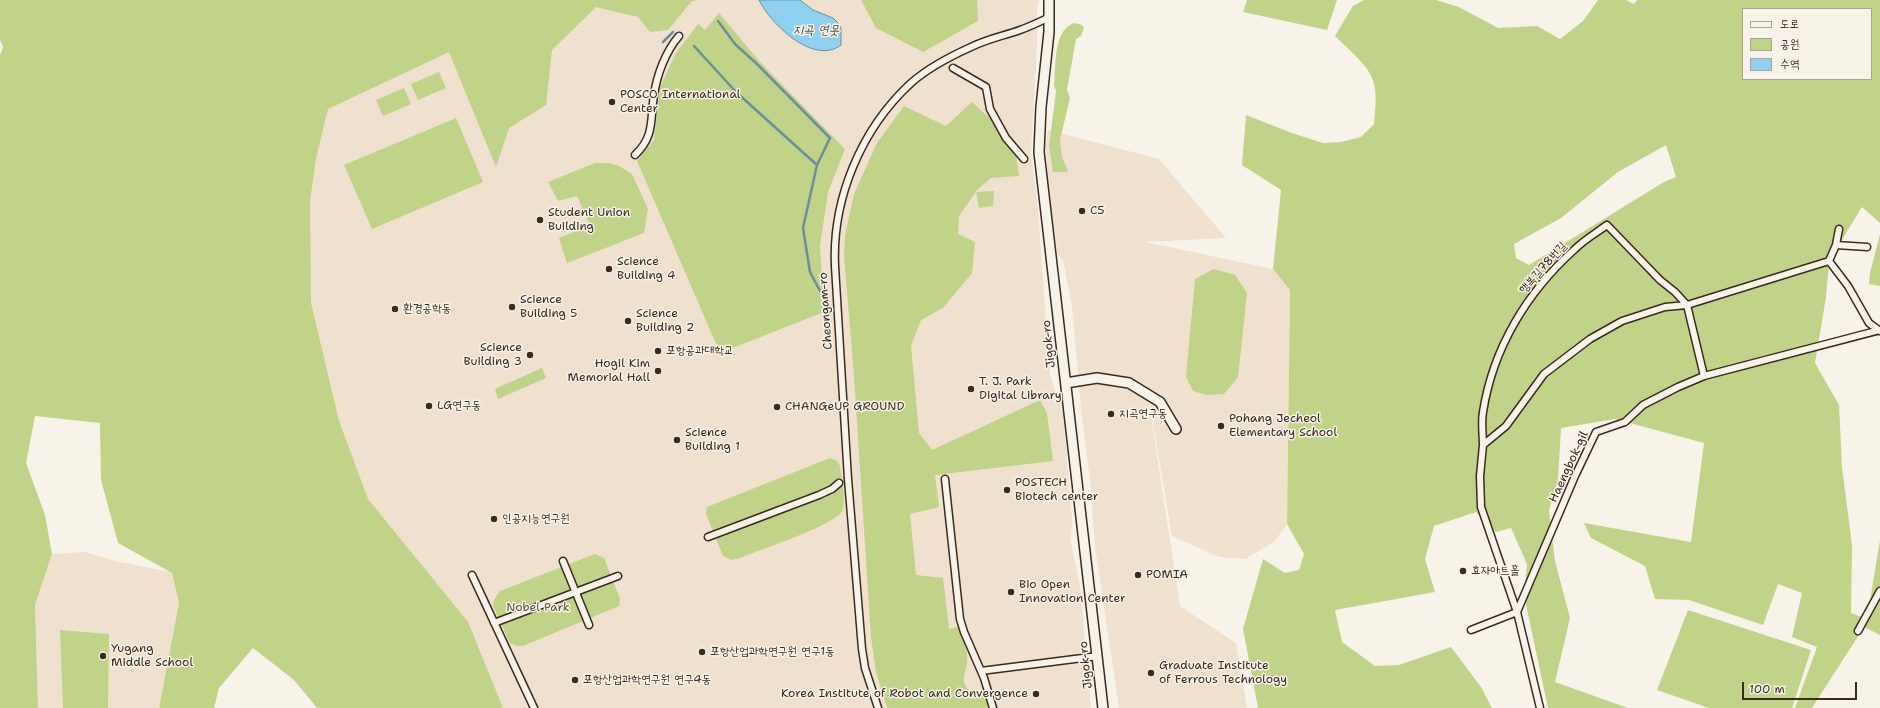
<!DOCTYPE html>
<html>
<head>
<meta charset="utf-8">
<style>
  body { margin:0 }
  #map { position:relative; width:1880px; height:708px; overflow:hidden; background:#f7f3e8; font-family:"Shantell Sans","Poor Story",sans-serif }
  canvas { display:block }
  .legend { position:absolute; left:1742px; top:8px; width:130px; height:72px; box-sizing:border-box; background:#f7f3e8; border:1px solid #aca397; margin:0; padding:5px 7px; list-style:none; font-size:12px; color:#3b2a1e }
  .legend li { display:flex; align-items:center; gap:8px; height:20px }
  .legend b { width:20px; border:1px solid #aca397 }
  .scale { position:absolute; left:1742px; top:682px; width:115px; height:18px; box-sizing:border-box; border:2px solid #3b2a1e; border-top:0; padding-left:5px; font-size:12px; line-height:14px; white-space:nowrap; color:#3b2a1e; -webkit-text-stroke:3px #f7f3e8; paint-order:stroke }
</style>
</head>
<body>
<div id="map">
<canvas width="1880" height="708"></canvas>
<ul class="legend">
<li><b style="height:5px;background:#f7f3e8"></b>도로</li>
<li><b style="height:11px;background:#c1d388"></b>공원</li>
<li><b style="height:11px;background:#8fd0f0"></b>수역</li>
</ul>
<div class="scale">100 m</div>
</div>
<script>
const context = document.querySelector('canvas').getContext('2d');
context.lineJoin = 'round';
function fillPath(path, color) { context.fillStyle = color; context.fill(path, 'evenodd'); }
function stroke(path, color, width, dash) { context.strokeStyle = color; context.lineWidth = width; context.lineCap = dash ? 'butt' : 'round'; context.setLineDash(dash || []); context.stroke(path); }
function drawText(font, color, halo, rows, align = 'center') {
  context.font = font + ' "Shantell Sans","Poor Story",sans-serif'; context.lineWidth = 3; context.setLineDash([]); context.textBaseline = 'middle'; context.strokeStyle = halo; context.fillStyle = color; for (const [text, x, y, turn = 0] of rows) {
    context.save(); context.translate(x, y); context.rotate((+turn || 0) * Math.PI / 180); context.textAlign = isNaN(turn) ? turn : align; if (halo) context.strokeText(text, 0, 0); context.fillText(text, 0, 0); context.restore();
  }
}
fillPath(new Path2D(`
  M417,0h622l-2,9v39l-6,104 7,58 12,164 13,40 9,105 -1,23 10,50 10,116h-643l-161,-222 -53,-347z
  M1048,130l111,29 67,79 -81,4 128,27 17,21 -3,234 -13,18 -29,17 -26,-2 -47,-21 -28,-166 36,236 56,37 11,65h-128l-24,-161 -5,-67 -9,-71 -9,-103 -9,-46 -5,-5 -9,-57 -3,-52z
  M85,552l30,9 57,11 7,31 -20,105h-121l-3,-103 17,-51z`), '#f0e0ce');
fillPath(new Path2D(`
  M0,0h696l-5,2 -23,28 -18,2 -12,-15 -42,-10 -44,43 -6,55 -37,23 -13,39 -47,-115 -121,57 -12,49 -6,44 1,101 28,118 29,78 100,123 35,86h-186l-23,-28 -41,-32 -34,40 -5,20h-55l20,-105 -7,-30 -54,-30 -17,-63 -1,-57 -65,-7 -9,47 19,52 7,39 -17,51 3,103h-38v-653l3,-8 -3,-7z
  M861,0h116l1,21 -55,31 -47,-24z
  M1247,0h90l-10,30 -84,-18z
  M1364,0h72l23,7 39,21 39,-2 23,13 23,-18 15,-21h28l8,4 3,-4h243v223l-18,-16 -33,54 -3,36 -11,66 24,42 3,62 10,78 -1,68 16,6 13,-79v95l-16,-8 -52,81h-17l22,-61 -25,-10 10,-44 -24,-9 -15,41 -74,-25 -34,-1 -10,-33 -54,-28 -7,-15 107,19 13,-99 -89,-24 -54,9 -3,52 -9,30 6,51 15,57 -15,64 73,26h-80l-24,-113 3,-31 -16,-36 -15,4 -20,-20 -42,14 -9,33 10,33 -100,18 7,32 33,24 24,-1 52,-18 30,40 11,21h-234l-15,-79 20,-70 22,14 14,-3 5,-16 -17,-30 3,-234 -17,-21 8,-79 -39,-25 4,-50 46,18 31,10 18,-1 20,-5 13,-13c1,-14 4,-32 -2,-46 -5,-14 -26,-31 -37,-42l18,-30zM1743,9h128v70h-128zM1666,145l10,32 -12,5 -135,83 -13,-7 -2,-14 47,-26 57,-46z
  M719,13l41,49 85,87 -17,43 -8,54 4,66 -104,41 -83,-192 17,-21 6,-53 16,-34 22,-29 7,6z
  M1074,23l8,2 2,3 -3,8 -5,3 -9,51 3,8 -10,42 2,17 6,15h-15l-4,-26 7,-55 -2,-6c2,-19 -1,-55 20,-62z
  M439,72l7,16 -28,12 -7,-16z
  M404,88l7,16 -28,12 -7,-16z
  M972,102l42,39 5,35 -28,2 -14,12 -18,26 -1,18 17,8 -3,31 -29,35 -22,12 -10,26 8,87 13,17 108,-50 7,13 6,48 -118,14 4,32 -29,7 6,61 27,3 6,51 9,-2c3,9 8,19 9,27 2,21 -13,25 9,43l9,-2 3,13h-101l-11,-36 -5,-35 -17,-261 -10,-121 1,-20 9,-41 23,-51 27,-37 42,20z
  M456,118l27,64 -111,47 -28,-64z
  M595,163h13l11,3 13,8 16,35 -4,24 -77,30 -8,-25 31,-13 -13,-29 -19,5 -10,-19z
  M994,191l-1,15 -14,2 -3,-16z
  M1880,234v52l-11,-2 1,-11z
  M1214,269l21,6 12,18 -9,84 -14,17 -17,1 -14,-4 -7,-14 9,-98z
  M542,368l4,10 -48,21 -3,-10z
  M830,458l7,3 3,5c1,12 7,33 2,45 -8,15 -84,39 -102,47l-9,2 -8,-4 -17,-42 1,-7z
  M595,554l9,4 16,41 -1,7 -96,40h-6l-7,-3 -17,-37 1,-6 6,-9z
  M1688,610l123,40 -19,58h-83l-52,-18z
  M60,630l49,4 -1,74h-45z`), '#c1d388');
const water = new Path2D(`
  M759,0h41l13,10 20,8 6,6 2,5v16c-28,21 -71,-22 -82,-45z`);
fillPath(water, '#8fd0f0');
stroke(water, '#6d8e9c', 1);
stroke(new Path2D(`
  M718,21l17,23 22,20 73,74 -13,27 -14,63 7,44 10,19
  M663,42l10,-10
  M694,46l42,46 81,73`), '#6d8e9c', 2.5);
const street = new Path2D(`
  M953,68l33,19 4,22 16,29 18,21
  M635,155c20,-19 15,-35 19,-60 3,-21 12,-44 25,-59
  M1836,245l3,-16
  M1829,261l19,25 21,37 11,8
  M1829,261l7,-16 31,2
  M1483,445c0,-10 -2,-23 0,-33 10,-64 44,-120 92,-163 9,-9 21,-16 32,-24l53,55 15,12 12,13 17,71
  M945,479l15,140 4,13 20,46 9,30
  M708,537l111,-42 13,-6 7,-6
  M563,561l26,64
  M472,575l62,133
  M494,623l124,-47
  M1471,630l46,-18 -36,-105 -1,-31 3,-31 23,-19 38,-52 46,-35 32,-18 43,-14 22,-2 142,-44
  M1858,631l22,-40
  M981,671l117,-15
  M878,708l-13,-40 -3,-19 -14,-170 -13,-213c-3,-67 26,-137 76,-183 17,-15 40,-27 60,-36 16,-8 32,-11 49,-17 9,-3 19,-8 28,-12
  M1540,708l-23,-96 58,-136 21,-44 29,-10 18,-17 35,-18 26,-11 176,-46`);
const secondary = new Path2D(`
  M1049,0v32l-8,75 -2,45 64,556
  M1066,383l31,-5 32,5 31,19 16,27`);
stroke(street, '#3b2a1e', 9);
stroke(secondary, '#3b2a1e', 12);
stroke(street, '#f7f3e8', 6);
stroke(secondary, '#f7f3e8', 9);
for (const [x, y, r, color] of [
  [612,102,4,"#3b2a1e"],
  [1082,211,4,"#3b2a1e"],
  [540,220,4,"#3b2a1e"],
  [609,269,4,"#3b2a1e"],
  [512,307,4,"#3b2a1e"],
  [395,309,4,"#3b2a1e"],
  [628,321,4,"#3b2a1e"],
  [658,351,4,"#3b2a1e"],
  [530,355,4,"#3b2a1e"],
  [658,371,4,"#3b2a1e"],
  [971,389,4,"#3b2a1e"],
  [429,406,4,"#3b2a1e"],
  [777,407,4,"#3b2a1e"],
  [1111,414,4,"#3b2a1e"],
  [1221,426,4,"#3b2a1e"],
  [677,440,4,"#3b2a1e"],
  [1007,490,4,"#3b2a1e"],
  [494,519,4,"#3b2a1e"],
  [1463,571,4,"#3b2a1e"],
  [1138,575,4,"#3b2a1e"],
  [1011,592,4,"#3b2a1e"],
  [702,652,4,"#3b2a1e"],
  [103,656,4,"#3b2a1e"],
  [1151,673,4,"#3b2a1e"],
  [575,680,4,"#3b2a1e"],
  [1036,694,4,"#3b2a1e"]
]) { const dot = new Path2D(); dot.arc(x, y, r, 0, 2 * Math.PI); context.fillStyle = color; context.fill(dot); stroke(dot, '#f7f3e8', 1.5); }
drawText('12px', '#3b2a1e', '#f7f3e8', [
  ["POSCO International",620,95],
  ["Center",620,109],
  ["C5",1090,211],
  ["Student Union",548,213],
  ["Building",548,227],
  ["Science",617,262],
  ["Building 4",617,276],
  ["Science",520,300],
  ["Building 5",520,314],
  ["환경공학동",403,309],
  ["Science",636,314],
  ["Building 2",636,328],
  ["Science",522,348,"right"],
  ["Building 3",522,362,"right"],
  ["포항공과대학교",666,351],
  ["Hogil Kim",650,364,"right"],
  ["Memorial Hall",650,378,"right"],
  ["T. J. Park",979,382],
  ["Digital Library",979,396],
  ["LG연구동",437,406],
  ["CHANGeUP GROUND",785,407],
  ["지곡연구동",1119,414],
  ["Pohang Jecheol",1229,419],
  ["Elementary School",1229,433],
  ["Science",685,433],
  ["Building 1",685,447],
  ["POSTECH",1015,483],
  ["Biotech center",1015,497],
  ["인공지능연구원",502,519],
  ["효자아트홀",1471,571],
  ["POMIA",1146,575],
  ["Bio Open",1019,585],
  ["Innovation Center",1019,599],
  ["Yugang",111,649],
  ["Middle School",111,663],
  ["포항산업과학연구원 연구1동",710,652],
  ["Graduate Institute",1159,666],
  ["of Ferrous Technology",1159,680],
  ["포항산업과학연구원 연구4동",583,680],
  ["Korea Institute of Robot and Convergence",1028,694,"right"]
], 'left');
drawText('12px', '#3b2a1e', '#f7f3e8', [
  ["행복길78번길",1543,268,-48],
  ["Cheongam-ro",826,311,-94],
  ["Jigok-ro",1049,344,-96],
  ["Haengbok-gil",1569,467,-65],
  ["Jigok-ro",1086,665,-96]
]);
drawText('12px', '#5c5438', '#f7f3e8', [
  ["Nobel Park",538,608]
]);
drawText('italic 13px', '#505452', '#f7f3e8', [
  ["지곡 연못",816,31]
]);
</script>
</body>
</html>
